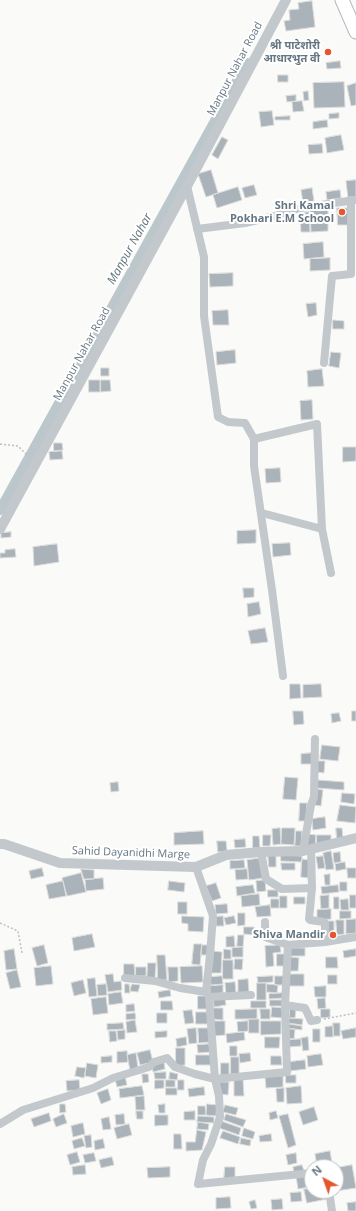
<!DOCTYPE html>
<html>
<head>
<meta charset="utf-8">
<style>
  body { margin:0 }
  #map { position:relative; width:356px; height:1211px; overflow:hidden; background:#fafaf8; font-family:"Open Sans",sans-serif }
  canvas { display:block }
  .north { position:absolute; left:304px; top:1159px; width:40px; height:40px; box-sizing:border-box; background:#fff; border:1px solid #c1c8cd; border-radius:50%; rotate:319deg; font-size:11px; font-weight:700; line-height:16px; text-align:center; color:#657683 }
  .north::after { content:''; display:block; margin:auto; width:14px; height:18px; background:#e4572e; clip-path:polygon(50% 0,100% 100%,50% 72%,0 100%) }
</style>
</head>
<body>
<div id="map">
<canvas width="356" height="1211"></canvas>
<div class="north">N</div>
</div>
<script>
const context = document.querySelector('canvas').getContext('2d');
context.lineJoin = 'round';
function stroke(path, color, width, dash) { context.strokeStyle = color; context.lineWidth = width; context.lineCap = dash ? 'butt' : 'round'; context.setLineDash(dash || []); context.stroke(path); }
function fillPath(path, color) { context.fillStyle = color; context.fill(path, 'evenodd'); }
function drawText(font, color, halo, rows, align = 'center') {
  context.font = font + ' "Open Sans","Noto Sans Devanagari",sans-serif'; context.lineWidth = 4; context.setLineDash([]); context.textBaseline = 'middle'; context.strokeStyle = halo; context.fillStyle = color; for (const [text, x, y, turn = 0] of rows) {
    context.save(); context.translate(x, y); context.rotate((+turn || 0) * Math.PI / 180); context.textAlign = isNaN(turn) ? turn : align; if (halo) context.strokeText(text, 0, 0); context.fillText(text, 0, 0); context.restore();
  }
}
stroke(new Path2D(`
  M0,510l247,-447`), '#bbc7cb', 10);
const building = new Path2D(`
  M312,1l3,26 -29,4 -2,-10 6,-1 -1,-10 10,-1 -1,-6z
  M340,61l1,7 -14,1 -1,-6z
  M278,75h10v7h-10z
  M344,82l1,25 -31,1 -1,-25z
  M356,83v22l-5,1 -4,-20z
  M308,91l1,9 -5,1 -1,-9z
  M296,95v6l-9,1 -1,-6z
  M302,101l2,10 -11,1 -1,-10z
  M272,111l2,14 -13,2 -2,-15z
  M339,113v5l-10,1v-5z
  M290,116v4h-15v-3z
  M327,120l1,7 -15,2v-7z
  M341,135l3,15 -17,3 -2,-15z
  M222,137l6,3 -10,19 -6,-4z
  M322,144l1,9 -14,1 -1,-9z
  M211,170l7,23 -12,4 -8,-23z
  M356,180v17l-8,1 -2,-17z
  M254,185l3,10 -12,3 -3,-10z
  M238,187l4,13 -25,8 -4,-13z
  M312,188l2,13 -11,2 -2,-13z
  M340,190l1,8 -14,2 -1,-8z
  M337,208h11v17h-10z
  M328,209v22l-17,1 -1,-22z
  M309,212l1,20h-9l-1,-19z
  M323,242l1,15 -20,2 -1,-15z
  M330,258v12l-20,1v-12z
  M233,273v13l-23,1 -1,-13z
  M316,303l1,12 -9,2 -2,-13z
  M228,310l1,15h-16l-1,-14z
  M333,320l11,1v8h-11z
  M235,350l1,13 -19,2 -1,-13z
  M331,352l10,1 -2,15 -10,-2z
  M101,368h8v8h-8z
  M322,369l2,17 -16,1 -1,-16z
  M89,380h11v12h-11z
  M101,380h9l1,11 -10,1z
  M312,400l1,19 -12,1 -1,-19z
  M54,443h8l1,7 -9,1z
  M343,447h13v14l-13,1z
  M62,451l1,8 -13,1 -1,-8z
  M280,468l1,14 -15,1 -1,-14z
  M256,530v13l-19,1v-13z
  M11,532v5l-10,1v-5z
  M290,543l1,12 -18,2 -1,-13z
  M57,544l2,18 -25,4 -1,-19z
  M15,549l1,8 -16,1v-5h5v-3z
  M243,588h11v9l-10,1z
  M259,602l2,12 -13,3 -1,-13z
  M265,628l3,14 -17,2 -3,-13z
  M290,684h10l1,14 -11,1z
  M321,684l1,13 -19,1v-13z
  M293,711h10l1,13 -10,1z
  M352,711h4v10h-4z
  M339,713l2,8 -9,2 -1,-9z
  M322,745l18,2 -2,14 -18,-2z
  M312,753v11h-11v-10z
  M316,761h9l-1,12 -8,-1z
  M285,777l13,1 -2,22 -13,-1z
  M318,780l26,2v8l-27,-2z
  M118,782l1,9 -8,1 -1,-9z
  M317,789l6,1 -2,16 -7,-1z
  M342,793l13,1 -1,10 -13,-2z
  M300,803h7l-1,18h-7z
  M340,805l16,2 -1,16 -18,-2z
  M325,817l1,11 -13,2 -1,-11z
  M280,828l1,16 -8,1 -1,-16z
  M282,828h13l-1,17 -13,-1z
  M336,828h6l1,11 -6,1z
  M203,831l1,13 -30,1v-12z
  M296,831h6l-1,15h-6z
  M307,834l9,1 -1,11h-9z
  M263,835h8l-1,11h-7z
  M317,835h14v8l-14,1z
  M253,836h6l1,12h-7z
  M245,839l1,8 -11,1 -1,-8z
  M217,841h9l1,10 -9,1z
  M331,851l3,18 -8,1 -3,-17z
  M340,852l1,10 -7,1 -1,-10z
  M268,854h8v13h-7z
  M281,855l21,1v6l-21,-1z
  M323,856l2,12 -7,1 -2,-12z
  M262,858l2,20 -15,2 -2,-20z
  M302,859l7,1 -1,18 -7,-1z
  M244,860l1,8 -15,1v-8z
  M345,862l1,7 -10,2 -1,-7z
  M281,863h14v7h-13z
  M42,868l2,8 -13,3 -2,-8z
  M347,868h9v10h-8z
  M81,869l13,1v9h-10z
  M247,869l1,10 -12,1 -1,-10z
  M81,873l5,19 -19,4 -5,-18z
  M330,874v11h-5l-1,-10z
  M103,878l1,11 -18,2 -1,-11z
  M265,880l1,11 -9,1 -1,-11z
  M63,881l3,15 -17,3 -3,-14z
  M169,881l16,2 -1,9 -16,-2z
  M340,882h7v9h-7z
  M216,883l5,15 -9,3 -6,-15z
  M253,885l2,8 -18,3 -1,-9z
  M338,885l1,7 -17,2 -1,-7z
  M268,890h10v7h-10z
  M259,894l1,11 -18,2 -1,-11z
  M329,895v13l-8,1 -1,-13z
  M350,895h6v13h-6z
  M280,896h7v12h-7z
  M294,897h11v7h-11z
  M334,897h5v12h-5z
  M271,899h8v9h-8z
  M348,899l1,11h-8l-1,-10z
  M178,902h9v12h-9z
  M227,904l1,9 -12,1 -1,-9z
  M270,905l1,11 -14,1 -2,-10z
  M331,909v10l-14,1v-10z
  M340,911h11v7l-11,1z
  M238,913h7v12l-7,1z
  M182,916l22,1 -1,15 -15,-1v-7l-6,-1z
  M223,916l1,10h-8v-9z
  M234,916l2,7 -10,2 -2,-7z
  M356,919v14l-10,1v-14z
  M336,920h8v14l-7,1z
  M326,921h8v16h-8z
  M244,927h10v8l-10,-1z
  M92,934l3,13 -21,4 -2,-13z
  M238,935h6l-1,12 -6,-1z
  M234,936l1,11h-9v-10z
  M194,944h8l-2,21 -8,-1z
  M44,945l4,18 -11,3 -5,-18z
  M202,945h7l-1,10h-7z
  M280,945l1,7 -8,1 1,13 -8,1 -1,-21z
  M243,947v10h-11v-9z
  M290,948h15v8h-15z
  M14,949l3,20 -11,1 -2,-19z
  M224,949l7,1v9h-7z
  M356,949v7l-12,2 -1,-7z
  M212,951l10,1 -1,21h-10z
  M277,954h9l-1,12h-8z
  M157,955h8l2,25h-9z
  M291,957l8,1 -1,13h-8z
  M326,957h11l1,11h-12z
  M235,959h8l-1,11 -8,-1z
  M223,960h10v19h-10z
  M148,963h8l-1,15h-8z
  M124,964h10l1,12h-11z
  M51,966l2,18 -17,2 -2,-18z
  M202,966l1,16 -22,1 -1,-16z
  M136,967h10v9h-10z
  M168,967h10v14l-9,1z
  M17,970l4,17 -11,2 -4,-16z
  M113,974l1,8 7,-1 1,9 -14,2 -3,-17z
  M289,974h15v12h-15z
  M328,975h9v9h-9z
  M222,976l1,8 -12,1 -1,-8z
  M273,976v6l-15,1 -1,-6z
  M275,976h9v9h-9z
  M95,978l2,18 -8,1 -2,-18z
  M248,979l1,13 -11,1v-13z
  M83,980l3,13 -12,3 -3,-13z
  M235,982l1,11 -10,1 -1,-11z
  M257,983h9v17h-9z
  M106,984l1,11 -9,1 -1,-11z
  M125,984h4l1,9h-5z
  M132,984l8,1 -2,7 -8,-1z
  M267,984l11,1 -1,8 -10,-1z
  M223,985v8l-13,1v-8z
  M326,986v11h-11l-1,-10z
  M170,990l1,6 -12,2 -1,-6z
  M121,992l2,11 -14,2 -1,-11z
  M283,993v5l-14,1v-5z
  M198,996h9v13h-9z
  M106,997l2,16 -15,2 -2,-16z
  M225,998l1,7 -12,2 -1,-8z
  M325,998l1,10 -8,1 -1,-10z
  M270,1000h12v6h-12z
  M161,1001h11l1,9h-12z
  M251,1001h15v7h-15z
  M134,1004l1,7 -9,1v-7z
  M272,1007l11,1 -1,10 -11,-1z
  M213,1008h10v12l-10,-1z
  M257,1009v10h-22v-9z
  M260,1009h10v10h-9z
  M290,1009l6,1 -1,8h-6z
  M321,1009h9v8l-9,1z
  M192,1010l2,13 -9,1 -2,-13z
  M196,1012h13v12h-13z
  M135,1013l1,6 -10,1v-6z
  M157,1013h10v10h-10z
  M289,1018l14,1 -1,6 -14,-2z
  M249,1019h10v14h-10z
  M135,1020l2,12 -10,1 -1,-11z
  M214,1021h11v14l-11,1z
  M248,1021v10l-10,1 -1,-10z
  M261,1021h20v13l-20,1z
  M123,1023l1,6 -17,1v-6z
  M333,1023h7v13h-6z
  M288,1024l14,2v4l-15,-2z
  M333,1026v11h-8v-10z
  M196,1028l1,15 -8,1 -2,-15z
  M198,1028h11l1,14 -11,1z
  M356,1028v9l-13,2 -2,-8z
  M287,1029h8l-1,10 -7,-1z
  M313,1029h7v13h-7z
  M125,1030v9l-7,1 -1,-9z
  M109,1031h7l1,10 -7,1z
  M167,1031v6l-12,1v-6z
  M244,1032l1,8 -18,3 -1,-9z
  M186,1037l1,8 -10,2 -1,-8z
  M265,1037h15l-1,11h-14z
  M308,1037l1,13 -6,1 -2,-13z
  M301,1039v7l-13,1v-7z
  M209,1044l1,8 -12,1 -1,-8z
  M230,1046h7v10h-7z
  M176,1048h9v17l-9,1z
  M150,1050l3,12 -13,3 -3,-12z
  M127,1051l1,11 -11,1v-11z
  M136,1053l2,15 -8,2 -3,-15z
  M250,1053l1,8 -11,2 -1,-9z
  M321,1054l2,11 -15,2 -1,-11z
  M196,1055h15v10h-15z
  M112,1056v6l-11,1v-6z
  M271,1056h10l1,9h-11z
  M231,1057h8v17h-8z
  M305,1060l1,9 -16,2 -1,-9z
  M164,1062l1,7 -12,3 -1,-7z
  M87,1063l11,2 -2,13 -11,-2z
  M221,1063h8v12h-8z
  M77,1067l9,1 -2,10 -9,-2z
  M166,1072v7h-11l-1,-6z
  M170,1072l8,2 -1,6 -8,-1z
  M142,1074h6l1,8 -6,1z
  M286,1075h10v8h-10z
  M125,1076l2,9 -10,2 -2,-8z
  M283,1076v11l-17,1 -1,-11z
  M243,1079l1,17h-10v-16z
  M79,1080l1,10 -13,1 -1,-10z
  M155,1080h9v8l-9,1z
  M166,1080h9v7h-9z
  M178,1080h6v10h-6z
  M220,1082h9l-1,13 -9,-1z
  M142,1086l2,9 -24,3 -1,-9z
  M301,1086l1,17 -15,1 -1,-16z
  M204,1087l1,8 -16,2 -1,-8z
  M166,1088h11v7h-11z
  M284,1088v14h-7l-1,-13z
  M108,1089l3,11 -10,4 -4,-11z
  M144,1096l1,14h-9l-1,-13z
  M60,1104h5l1,8 -6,1z
  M165,1104v9h-6l-1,-8z
  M207,1104l10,1 -1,11 -10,-1z
  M225,1105l13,3 -2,7 -13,-3z
  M198,1106h7l1,9h-8z
  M314,1107l4,13 -15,5 -4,-13z
  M136,1111h7v8h-6z
  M195,1111v9h-11v-8z
  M276,1111l2,7 -8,2 -1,-7z
  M49,1113l2,8 -17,6 -3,-8z
  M64,1114l3,9 -11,4 -3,-8z
  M124,1114l1,10 -9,1 -1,-10z
  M226,1114l20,6 -3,7 -19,-7z
  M288,1114l8,31 -8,3 -9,-32z
  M155,1115h13v10l-13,1z
  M198,1116l16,1v6l-17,-1z
  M109,1117l2,12 -8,1 -2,-11z
  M221,1121l20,7 -2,7 -20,-7z
  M198,1122l11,2 -1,6 -11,-1z
  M83,1123l2,11 -12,3 -2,-11z
  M129,1124l3,11 -15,4 -3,-11z
  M244,1128l11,4 -2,7 -11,-3z
  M197,1130l9,2 -4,18 -16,1v-9h9z
  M223,1131l17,6 -2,7 -18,-6z
  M174,1134h7l1,15h-8z
  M271,1134l1,7 -12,1 -1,-6z
  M91,1135l1,12 -6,1 -2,-12z
  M82,1138l3,8 -11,3 -2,-8z
  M241,1138l10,2 -1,6 -10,-2z
  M103,1139l2,9 -10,2 -1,-9z
  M330,1151l2,12 -15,3 -2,-12z
  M77,1152l3,10 -10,3 -3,-10z
  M94,1153l2,8 -11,2 -2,-8z
  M296,1153l1,10 -9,2 -2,-10z
  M112,1157l2,8 -13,3 -2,-8z
  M85,1165l1,9 -13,1 -1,-8z
  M302,1165l2,6 -10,3 -1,-7z
  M352,1165l4,23 -20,3v-23z
  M170,1167v10l-22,1 -1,-10z
  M225,1167h10v12h-11z
  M307,1175l2,12 -11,2 -2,-13z
  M304,1189h8v2h13l2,8 -20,4z
  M301,1192l1,9 -11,1 -1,-9z
  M230,1197l1,11 -15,1v-11z
  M282,1199l1,10 -11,1 -1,-10z
  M255,1200l2,8 -6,1 -2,-7z
  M356,1202v9h-8l-1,-8z`);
fillPath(building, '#aab3b9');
stroke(building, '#dcdcda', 1);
const trunk = new Path2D(`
  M342,0l14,32`);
stroke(trunk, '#b4b9bd', 15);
stroke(new Path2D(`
  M0,444l18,2 10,10
  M0,923l18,8 4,22
  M324,1019l32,-6`), '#bbbfc2', 1.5, [2, 2]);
stroke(new Path2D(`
  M187,186l17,71v59l14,101 10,5 17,1 9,16v27l18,124 11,86
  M197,229l48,-6 30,-7 25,-8 55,-8
  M324,363l8,-87 19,-2v-74
  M254,439l63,-15 5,105
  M262,513l60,16 9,44
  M311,850l1,38
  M303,851l8,-46 3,-8 1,-58
  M261,852l5,27 16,10 30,-1 -3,31 1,1 14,2 1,1v19
  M196,867l17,49 -3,39 -4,37 3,5 6,82 72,-7 -2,-67 3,-60 37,-3 31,-5
  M265,922v15l23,8
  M125,978l30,3 25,7 26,4
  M209,997l42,-2
  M285,1005l20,3 6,13 6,-1
  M0,1124l23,-14 70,-22 20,-10 36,-11 5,-5 13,-4 8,9 20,7 20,5 4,17 1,21 -9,27 -8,16 -5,24 114,-11
  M329,1191l3,20`), '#c3c8cc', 8);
stroke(new Path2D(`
  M0,529l187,-343 99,-186
  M0,844h4l56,19 136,4 30,-12 35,-3 42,-1 53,-13`), '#c3c8cc', 10);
stroke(trunk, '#fff', 13);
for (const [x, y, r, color] of [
  [328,52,4,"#e4572e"],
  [342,212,4,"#e4572e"],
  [333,935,4,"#e4572e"]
]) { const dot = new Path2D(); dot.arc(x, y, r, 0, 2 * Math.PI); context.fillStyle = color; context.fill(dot); stroke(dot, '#fff', 1.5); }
drawText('bold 11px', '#657683', '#fff', [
  ["श्री पाटेशोरी",320,46],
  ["आधारभुत वी",320,59],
  ["Shri Kamal",334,206],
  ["Pokhari E.M School",334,219],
  ["Shiva Mandir",325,935]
], 'right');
drawText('11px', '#657683', '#fff', [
  ["Manpur Nahar Road",235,69,-62],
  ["Manpur Nahar Road",82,354,-61],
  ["Sahid Dayanidhi Marge",131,853,2]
]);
drawText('italic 12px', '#60757c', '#fff', [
  ["Manpur Nahar",130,249,-61]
]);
</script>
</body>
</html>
